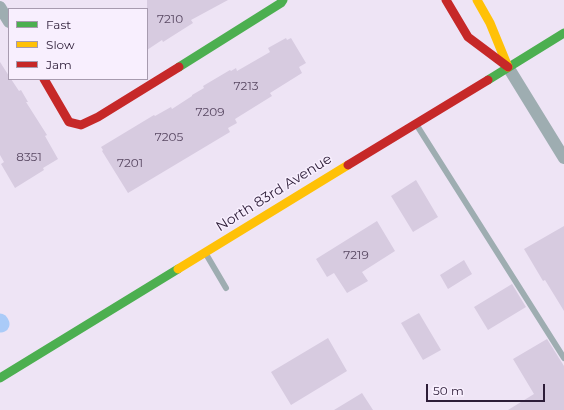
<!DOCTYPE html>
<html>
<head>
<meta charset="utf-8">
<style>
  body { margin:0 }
  #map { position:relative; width:564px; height:410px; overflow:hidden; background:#eee4f5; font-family:Montserrat,sans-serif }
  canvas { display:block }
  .legend { position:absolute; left:8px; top:8px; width:140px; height:72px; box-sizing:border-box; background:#f8effe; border:1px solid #a79baf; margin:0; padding:5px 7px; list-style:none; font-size:12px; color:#2d1d38 }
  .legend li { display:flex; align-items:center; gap:8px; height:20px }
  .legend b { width:20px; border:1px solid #a79baf }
  .scale { position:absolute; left:426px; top:384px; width:119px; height:18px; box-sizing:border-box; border:2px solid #2d1d38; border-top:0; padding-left:5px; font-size:12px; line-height:14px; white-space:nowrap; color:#2d1d38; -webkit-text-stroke:3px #f8effe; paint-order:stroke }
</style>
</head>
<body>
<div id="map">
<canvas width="564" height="410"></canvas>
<ul class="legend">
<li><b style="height:5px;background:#4caf50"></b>Fast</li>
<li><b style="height:5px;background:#ffc107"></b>Slow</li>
<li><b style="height:5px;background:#c62828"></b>Jam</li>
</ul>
<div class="scale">50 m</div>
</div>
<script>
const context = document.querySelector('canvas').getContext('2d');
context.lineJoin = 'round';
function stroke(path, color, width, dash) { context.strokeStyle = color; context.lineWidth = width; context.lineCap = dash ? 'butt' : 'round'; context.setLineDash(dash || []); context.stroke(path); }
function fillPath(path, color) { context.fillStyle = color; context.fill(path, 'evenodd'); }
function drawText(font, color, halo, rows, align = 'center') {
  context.font = font + ' Montserrat,sans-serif'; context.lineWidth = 3; context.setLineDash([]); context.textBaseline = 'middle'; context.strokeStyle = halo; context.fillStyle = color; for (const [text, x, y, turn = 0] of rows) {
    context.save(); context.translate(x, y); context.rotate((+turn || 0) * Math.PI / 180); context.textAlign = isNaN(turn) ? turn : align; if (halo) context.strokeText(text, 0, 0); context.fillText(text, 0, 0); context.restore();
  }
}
stroke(new Path2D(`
  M0,322l1,2`), '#aacbf8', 17);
fillPath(new Path2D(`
  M147,0h81l-37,20 2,3 -30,19 -1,-2 -15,10z
  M286,38l1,2 4,-2 15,25 -7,4 3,6 -32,20 2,3 -37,23 2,4 -9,5 2,4 -102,61 -26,-42 1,-1 -2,-3 53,-32 1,1 16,-9 1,2 20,-13v-1l12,-7 -1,-2 27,-16 1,1 5,-3 1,3 33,-19 -2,-4z
  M0,62l9,14v3h2l8,12 2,-1 7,12h-2l21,33 -2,1 13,23 -15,9 1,2 -29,18 -14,-24 3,-2 -4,-7z
  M416,180l22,37 -25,15 -22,-36z
  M377,221l18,30 -33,21 6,9 -21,12 -13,-20 -7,4 -11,-18z
  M564,226v85l-19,-31 -2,1 -19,-32z
  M464,260l8,14 -24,15 -8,-14z
  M512,284l14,23 -38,23 -14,-23z
  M419,313l22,37 -18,10 -22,-37z
  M328,338l19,33 -56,34 -20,-33z
  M547,339l17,27v44h-56l26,-16 -21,-35z
  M362,393l11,17h-39z`), '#d7cbe0');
stroke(new Path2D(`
  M416,124l148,234
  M206,254l20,34`), '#9eadb1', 6);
stroke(new Path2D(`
  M0,7l9,15
  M508,67l56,91`), '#9eadb1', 12);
stroke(new Path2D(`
  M179,67l102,-64 2,-3
  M488,80l76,-47
  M0,378l178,-109`), '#4caf50', 9);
stroke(new Path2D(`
  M477,0l13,23 18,44
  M178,269l170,-104`), '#ffc107', 9);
stroke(new Path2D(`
  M446,0l22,37 40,30
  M44,79l25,43 12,3 17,-8 81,-50
  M348,165l140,-85`), '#c62828', 9);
drawText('12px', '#584862', null, [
  ["7210",170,19],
  ["7213",246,86],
  ["7209",210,112],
  ["7205",169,137],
  ["8351",29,157],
  ["7201",130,163],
  ["7219",356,255]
]);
drawText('14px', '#2d1d38', '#f8effe', [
  ["North 83rd Avenue",274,193,-32]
]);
</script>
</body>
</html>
